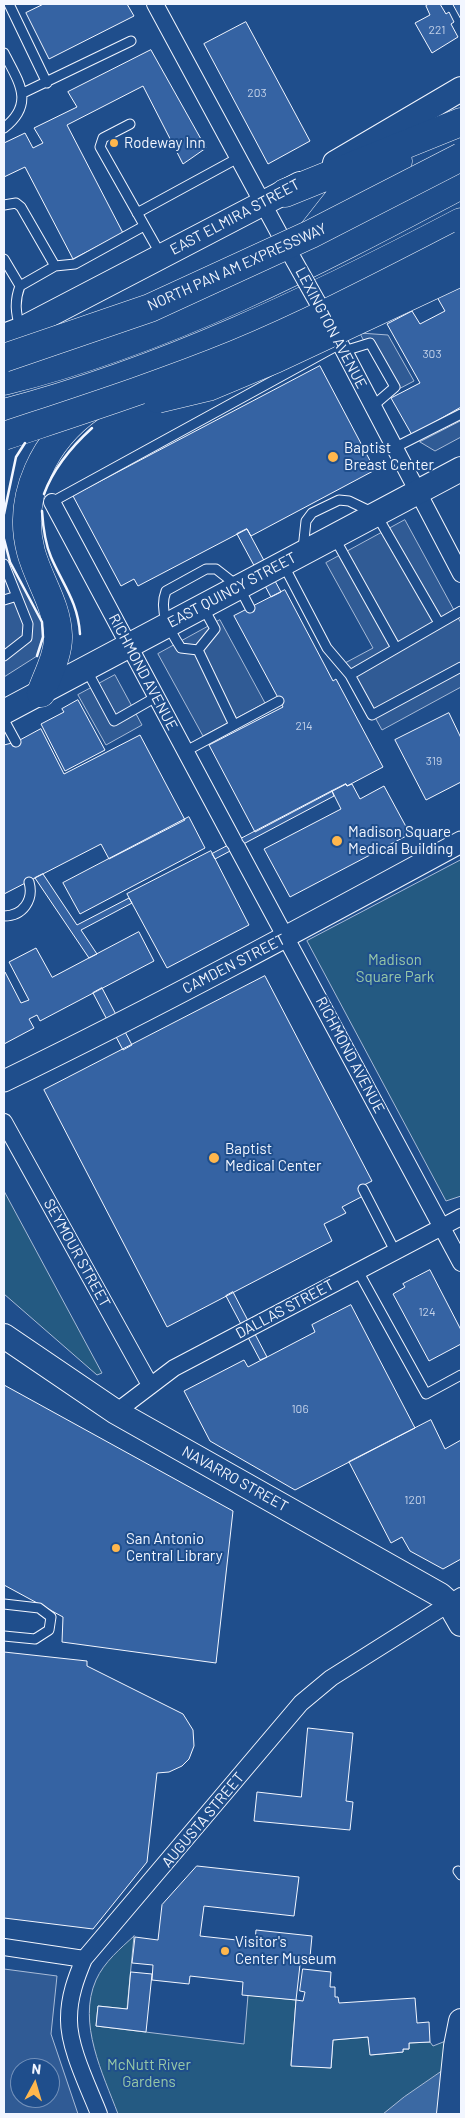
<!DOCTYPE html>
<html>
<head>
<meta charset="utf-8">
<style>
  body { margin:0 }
  #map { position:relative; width:465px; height:2118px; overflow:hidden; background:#1f4e8c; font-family:Barlow,sans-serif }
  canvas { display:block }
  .frame { position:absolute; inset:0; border:5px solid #f2f6ff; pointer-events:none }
  .north { position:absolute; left:10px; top:2058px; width:50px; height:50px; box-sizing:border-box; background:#1f4e8c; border:1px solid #7391ba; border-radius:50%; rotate:6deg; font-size:14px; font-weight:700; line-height:20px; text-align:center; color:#f2f6ff }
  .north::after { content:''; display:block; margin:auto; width:18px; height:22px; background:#ffb74d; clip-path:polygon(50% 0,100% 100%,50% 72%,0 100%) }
</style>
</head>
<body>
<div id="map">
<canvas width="465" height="2118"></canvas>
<div class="frame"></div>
<div class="north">N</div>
</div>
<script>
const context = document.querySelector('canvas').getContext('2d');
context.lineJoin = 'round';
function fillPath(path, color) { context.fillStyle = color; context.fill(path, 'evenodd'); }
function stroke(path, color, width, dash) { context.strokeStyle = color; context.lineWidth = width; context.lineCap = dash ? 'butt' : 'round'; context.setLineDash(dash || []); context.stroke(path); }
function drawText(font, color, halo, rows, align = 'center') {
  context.font = font + ' Barlow,sans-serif'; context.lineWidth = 4; context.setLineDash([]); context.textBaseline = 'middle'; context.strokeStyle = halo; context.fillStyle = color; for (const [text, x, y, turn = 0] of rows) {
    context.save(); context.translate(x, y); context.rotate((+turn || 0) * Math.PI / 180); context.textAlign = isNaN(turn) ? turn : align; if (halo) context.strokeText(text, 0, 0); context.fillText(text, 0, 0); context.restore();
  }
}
const green = new Path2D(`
  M461,860v336l-15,5 -139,-260z
  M4,1191l98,182 -5,2 -93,-81z
  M134,1936l-7,73 -29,-3 -2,20 148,18 4,-49 48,5 -5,65 40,3 2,-28 35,-3 3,18 32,-3v-3h6v-6l21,-1 3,4 28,-11v79h-343c-15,-40 -41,-91 -22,-134 8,-18 25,-32 38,-44z`);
fillPath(green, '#245a82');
stroke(green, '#a8bbd7', 1);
const parking = new Path2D(`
  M360,333l28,2 26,46 -21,11z
  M461,421v16l-26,14 -15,-9z
  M405,520l56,103v64l-79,43 -37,-67 28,-15 -47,-85z
  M4,539l6,23 32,60 1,15 -6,19 -33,21z
  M220,620l45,83 -62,33 -45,-82z
  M115,675l27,50 -36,20 -28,-50z
  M4,1969l53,7 -6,58 27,80h-74zM20,2068h30v30h-30z`);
fillPath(parking, '#305b95');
stroke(parking, '#a8bbd7', 1);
const water = new Path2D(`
  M461,2058v39l-24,17h-54l21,-17z`);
fillPath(water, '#3b69a3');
stroke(water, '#a8bbd7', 1);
const building = new Path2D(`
  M44,4h83l7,12 -85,43 -23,-46z
  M429,4h11l6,10 3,-2 5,10 -3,2 7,13 -26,16 -17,-30 15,-8 -4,-9z
  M453,4h8v15z
  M246,22l64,119 -42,23 -64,-120z
  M151,50l55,98 -23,16 -40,-78 -76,39 56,108 -50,26 -48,-92 -21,10v-34l21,-10 8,15 10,-5 -9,-15 43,-21 -9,-15z
  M461,284v123l-49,28 -21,-37 29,-15 -33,-59 25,-13 8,13 25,-13 -8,-14z
  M320,366l55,104 -124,66 -4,-7 -109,57 -4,-7 -13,7 -48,-90z
  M247,529l34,63 -10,5 -34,-63z
  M285,590l48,91 3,-2 47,88 -36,19 -1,-2 -91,48 -46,-87 74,-38 -49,-91z
  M78,700l27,50 -40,21 -24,-47 23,-12 -2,-3z
  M449,713l12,25v44l-35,18 -31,-60z
  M41,729l23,45 76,-39 45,85 -76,39 -8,-15 -97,50v-149l12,-3z
  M346,784l1,2 5,-2 8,15 24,-13 26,48 -120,63 -26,-48 77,-40 -9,-18z
  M332,791l2,5 -119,63 -3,-5z
  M189,817l16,31 -125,66 -17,-31z
  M211,851l38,74 -82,43 -40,-74z
  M43,874l34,51 52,-27 3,5 -51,27 16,24 -8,4 -54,-80z
  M139,932l15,29 -114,60 -3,-6 -8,4 5,9 -30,16v-71l1,-1 16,31 8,-3 -20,-38 27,-14 16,29z
  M265,976l107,205 -14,7 5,8 -21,11 4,6 -22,11 8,17 -165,86 -123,-237z
  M102,988l30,57 -9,5 -30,-57z
  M430,1270l31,60v14l-32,17 -36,-67 12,-7 -2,-3z
  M233,1292l34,65 -7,3 -34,-64z
  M351,1305l64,123 -120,62 -85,-49 -26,-50 60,-31 4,7 67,-35 -3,-7z
  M4,1385l229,126 -17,152 -154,-21 1,-25 -59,-32z
  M431,1420l14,29 16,-9v119l-18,10 -33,-18 -8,-14 -11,6 -42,-81z
  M4,1652l83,9v5l96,48 10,16 1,16 -5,13 -7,7 -13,6 -12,1 -10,89 -54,67 -89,-11z
  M308,1728l45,5 -7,68 7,1 -3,28 -96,-9 3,-29 44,5z
  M197,1866l102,11 -5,39 -90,-10 -4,30 55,6 1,-12 56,6 -2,21 -9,-1 -5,44 -54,-5 1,-13 -53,-6 -1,8 -37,-4 1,-15 -21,-2 3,-26 23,3 4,-35z
  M303,1969l28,3 -1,15h5v10h3l1,6 76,-5 2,25 12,-1 1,20 -21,1v6h-6v3l-33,3 -2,-18 -35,3 -2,28 -40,-2 5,-66 7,1 2,-9 -5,-1z
  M131,1972l21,2 -6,58 -50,-6 2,-20 29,3z`);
fillPath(building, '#3563a3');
stroke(building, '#f2f6ff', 1);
const service = new Path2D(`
  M9,4l38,79
  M4,53c14,28 32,50 0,75
  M23,93l108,-52
  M130,124l-27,14 -3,9 61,108
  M4,205l12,-2 5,4 34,59 -35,20 -16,-27
  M137,213l101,-55
  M55,266l20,-2 69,-38
  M20,286c-6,16 -4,27 0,43
  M344,351l26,-8 25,44 -22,19
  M394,448l67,-34
  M52,502l288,-158
  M334,537l62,111
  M303,549l3,-28 6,-8 27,-13 10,1 27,13 63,109
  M4,564l24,60 -1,14 -23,18
  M283,564l44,84 23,27
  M4,600l13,-4
  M461,611l-111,64 22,40 89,-48
  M198,650l17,-21 -12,-22
  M86,669l28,52 42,-24
  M4,720l12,22
  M234,725l-36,-75 -17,-2c-11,-17 -23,-36 -15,-57l40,-22h10l23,18 11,21
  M186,751l93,-50
  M4,916c19,0 30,-16 25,-34
  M363,1189l32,62
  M358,1271l68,123 35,-19
  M4,1604l35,4 12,9 -2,13 -14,9 -31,-3
  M458,1871l3,4`);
const minor = new Path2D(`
  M155,4l132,244
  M334,332l127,242
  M52,502l182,340
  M237,847l224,416
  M4,1122l146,263
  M116,1412l58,-44 287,-151
  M4,1947l80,12
  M99,2114c-10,-26 -31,-67 -30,-96 0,-21 7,-40 15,-59l217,-256 30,-25 130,-82`);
const tertiary = new Path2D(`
  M4,1081c155,-75 306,-157 457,-239`);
const secondary = new Path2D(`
  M335,163l126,-74
  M4,336l16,-6 280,-146
  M4,712l457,-243
  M4,1336l112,76 324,183 9,8 12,21
  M449,2114l7,-68 5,-25`);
const motorway = new Path2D(`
  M285,193l176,-71
  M311,234l29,-37 58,-36
  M4,381c165,-41 308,-117 457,-196
  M4,413c161,-42 310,-114 457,-191
  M41,693c6,-17 18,-39 17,-58 -1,-30 -19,-54 -27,-83 -15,-56 14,-113 60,-145`);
stroke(service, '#f2f6ff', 11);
stroke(minor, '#f2f6ff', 18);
stroke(tertiary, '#f2f6ff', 23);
stroke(secondary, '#f2f6ff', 26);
stroke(motorway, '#f2f6ff', 29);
stroke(service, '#1f4e8c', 9);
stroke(minor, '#1f4e8c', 16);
stroke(tertiary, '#1f4e8c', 21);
stroke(secondary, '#1f4e8c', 24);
stroke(motorway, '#1f4e8c', 28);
const minorBridge = new Path2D(`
  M287,248l41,73`);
const motorwayBridge = new Path2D(`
  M4,358l146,-50 161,-74 150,-77
  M158,399l50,-12 67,-28 186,-87
  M4,436c78,-26 156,-51 232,-82 77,-32 151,-71 225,-109`);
stroke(minorBridge, '#f2f6ff', 18, []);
stroke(motorwayBridge, '#f2f6ff', 29, []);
stroke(minorBridge, '#1f4e8c', 16);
stroke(motorwayBridge, '#1f4e8c', 28);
stroke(new Path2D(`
  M44,494c10,-27 27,-47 48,-66
  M42,511c1,16 3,32 9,46 12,28 27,45 29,77
  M4,514l12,-57 9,-14
  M4,539l6,23 32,60 1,15 -6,19`), '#f2f6ff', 2.5);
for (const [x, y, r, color] of [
  [114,143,5,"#ffb74d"],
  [333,457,6,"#ffb74d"],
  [337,841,6,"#ffb74d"],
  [214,1158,6,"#ffb74d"],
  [116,1548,5,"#ffb74d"],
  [225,1951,5,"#ffb74d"]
]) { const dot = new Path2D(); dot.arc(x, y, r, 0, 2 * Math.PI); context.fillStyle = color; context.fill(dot); stroke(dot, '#1f4e8c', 2); }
drawText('12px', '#c3d1e8', null, [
  ["221",437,30],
  ["203",257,93],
  ["303",432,354],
  ["214",304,726],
  ["319",434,761],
  ["124",427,1312],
  ["106",300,1409],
  ["1201",415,1500]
]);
drawText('15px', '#f2f6ff', '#1f4e8c', [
  ["Rodeway Inn",124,143],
  ["Baptist",344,448],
  ["Breast Center",344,465],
  ["Madison Square",348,832],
  ["Medical Building",348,849],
  ["Baptist",225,1149],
  ["Medical Center",225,1166],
  ["San Antonio",126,1539],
  ["Central Library",126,1556],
  ["Visitor's",235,1942],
  ["Center Museum",235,1959]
], 'left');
drawText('15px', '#f2f6ff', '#1f4e8c', [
  ["EAST ELMIRA STREET",235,217,-28],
  ["NORTH PAN AM EXPRESSWAY",237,267,-24],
  ["LEXINGTON AVENUE",331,328,62],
  ["EAST QUINCY STREET",232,590,-28],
  ["RICHMOND AVENUE",143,672,62],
  ["CAMDEN STREET",234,964,-27],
  ["RICHMOND AVENUE",350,1055,62],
  ["SEYMOUR STREET",77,1253,61],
  ["DALLAS STREET",285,1309,-28],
  ["NAVARRO STREET",235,1479,29],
  ["AUGUSTA STREET",203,1820,-50]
]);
drawText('15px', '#97c8a6', '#1f4e8c', [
  ["Madison",395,960],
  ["Square Park",395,977],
  ["McNutt River",149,2065],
  ["Gardens",149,2082]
]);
</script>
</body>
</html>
